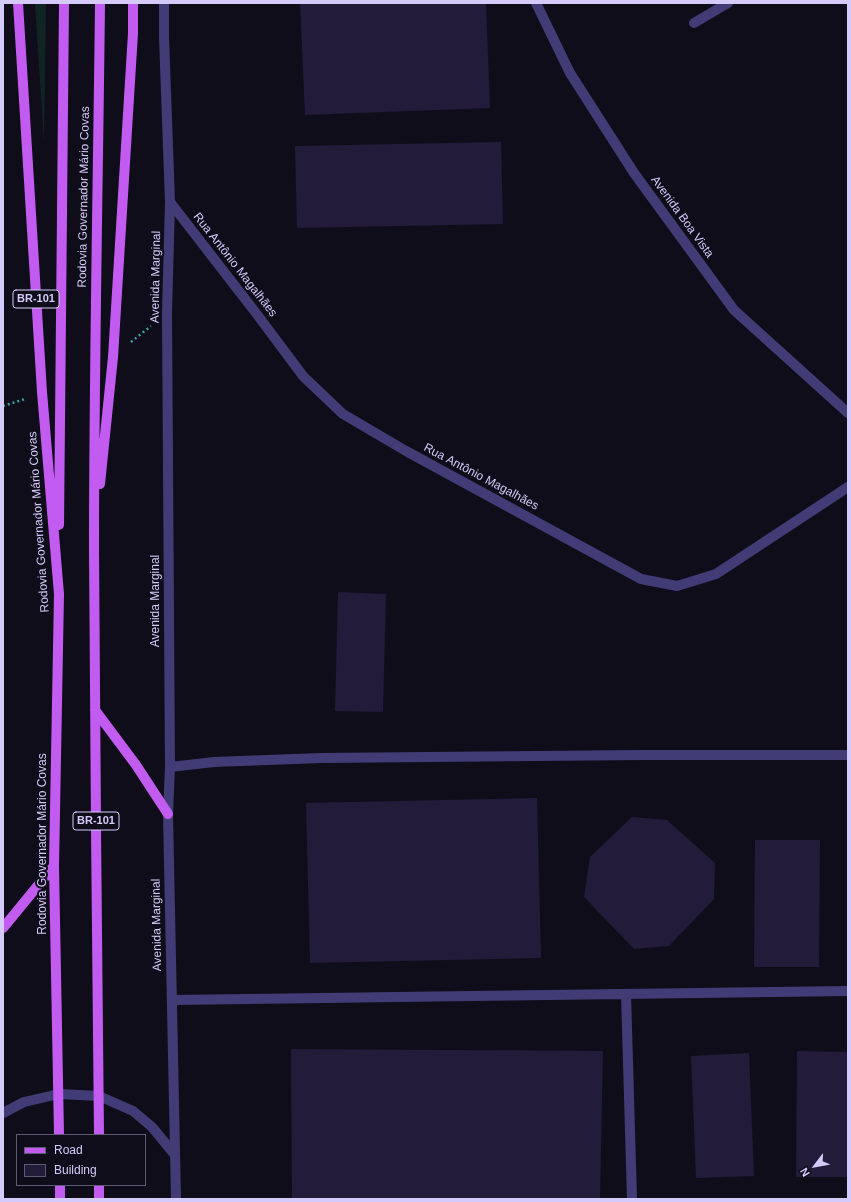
<!DOCTYPE html>
<html>
<head>
<meta charset="utf-8">
<style>
  body { margin:0 }
  #map { position:relative; width:851px; height:1202px; overflow:hidden; background:#100d1b; font-family:Arial,sans-serif }
  canvas { display:block }
  .frame { position:absolute; inset:0; border:4px solid #d4cbfa; pointer-events:none }
  .legend { position:absolute; left:16px; top:1134px; width:130px; height:52px; box-sizing:border-box; background:#100d1b; border:1px solid #5e5974; margin:0; padding:5px 7px; list-style:none; font-size:12px; color:#d4cbfa }
  .legend li { display:flex; align-items:center; gap:8px; height:20px }
  .legend b { width:20px; border:1px solid #5e5974 }
  .north { position:absolute; left:795px; top:1146px; width:40px; height:40px; -webkit-text-stroke:3px #100d1b; paint-order:stroke; rotate:238deg; font-size:11px; font-weight:700; line-height:16px; text-align:center; color:#d4cbfa }
  .north::after { content:''; display:block; margin:auto; width:14px; height:18px; background:#d4cbfa; clip-path:polygon(50% 0,100% 100%,50% 72%,0 100%) }
</style>
</head>
<body>
<div id="map">
<canvas width="851" height="1202"></canvas>
<div class="frame"></div>
<ul class="legend">
<li><b style="height:5px;background:#c25cf0"></b>Road</li>
<li><b style="height:11px;background:#231b3a"></b>Building</li>
</ul>
<div class="north">N</div>
</div>
<script>
const context = document.querySelector('canvas').getContext('2d');
context.lineJoin = 'round';
function fillPath(path, color) { context.fillStyle = color; context.fill(path, 'evenodd'); }
function stroke(path, color, width, dash) { context.strokeStyle = color; context.lineWidth = width; context.lineCap = dash ? 'butt' : 'round'; context.setLineDash(dash || []); context.stroke(path); }
function drawText(font, color, halo, rows, align = 'center') {
  context.font = font + ' Arial,sans-serif'; context.lineWidth = 4; context.setLineDash([]); context.textBaseline = 'middle'; context.strokeStyle = halo; context.fillStyle = color; for (const [text, x, y, turn = 0] of rows) {
    context.save(); context.translate(x, y); context.rotate((+turn || 0) * Math.PI / 180); context.textAlign = isNaN(turn) ? turn : align; if (halo) context.strokeText(text, 0, 0); context.fillText(text, 0, 0); context.restore();
  }
}
fillPath(new Path2D(`
  M35,3h11l-2,139z`), '#102424');
fillPath(new Path2D(`
  M300,3h186l4,105 -185,7z
  M501,142l2,82 -206,4 -2,-82z
  M338,592l48,2 -3,118 -48,-1z
  M537,798l4,160 -231,5 -4,-160z
  M632,817l35,3 48,43 -1,36 -45,47 -35,3 -50,-52 6,-40z
  M755,840h65l-1,127h-65z
  M291,1049l312,2 -3,148h-308z
  M797,1051l51,1v125h-52z
  M749,1053l5,123 -58,2 -5,-122z`), '#231b3a');
stroke(new Path2D(`
  M131,342l20,-16
  M3,406l22,-7`), '#37a3a3', 2.5, [2, 3]);
stroke(new Path2D(`
  M694,23l34,-20
  M170,767l44,-5 107,-4 322,-3h205
  M626,994l6,205
  M172,1000l676,-9`), '#423c76', 10);
stroke(new Path2D(`
  M536,3l34,70 64,100 100,137 114,103`), '#423c76', 10);
stroke(new Path2D(`
  M164,3v34l6,165 -3,111 3,454 -2,47 8,385
  M170,202l89,115 44,59 40,38 63,37 235,128 36,7 39,-12 132,-87
  M3,1113l21,-11 35,-8 40,2 34,15 19,16 23,28`), '#423c76', 10);
stroke(new Path2D(`
  M18,3l24,389 17,202 -5,272 5,269
  M100,484l13,-127 20,-324v-30
  M59,525l5,-522
  M95,710l41,55 32,49
  M3,928l51,-62
  M99,1135c-1,-195 -5,-391 -5,-586 0,-182 4,-364 6,-546
  M60,1185v14
  M99,1185v14`), '#c25cf0', 10);
for (const [x, y, w] of [
  [36,299,46],
  [96,821,46]
]) { const box = new Path2D(); box.roundRect(x - w / 2, y - 9, w, 18, 3); context.fillStyle = '#100d1b'; context.fill(box); stroke(box, '#d4cbfa', 1); }
drawText('bold 11px', '#d4cbfa', null, [
  ["BR-101",36,299],
  ["BR-101",96,821]
]);
drawText('12px', '#d4cbfa', '#100d1b', [
  ["Rodovia Governador Mário Covas",84,197,-89],
  ["Avenida Boa Vista",682,217,54],
  ["Rua Antônio Magalhães",235,265,52],
  ["Avenida Marginal",156,277,-89],
  ["Rua Antônio Magalhães",481,477,28],
  ["Rodovia Governador Mário Covas",39,522,-94],
  ["Avenida Marginal",156,601,-90],
  ["Rodovia Governador Mário Covas",43,844,-90],
  ["Avenida Marginal",157,925,-91]
]);
</script>
</body>
</html>
